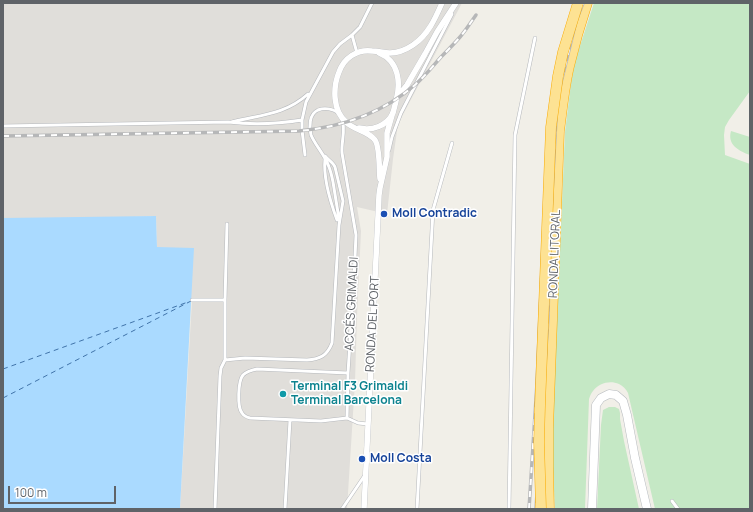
<!DOCTYPE html>
<html>
<head>
<meta charset="utf-8">
<style>
  body { margin:0 }
  #map { position:relative; width:753px; height:512px; overflow:hidden; background:#f1efe8; font-family:Manrope,sans-serif }
  canvas { display:block }
  .frame { position:absolute; inset:0; border:4px solid #5f6368; pointer-events:none }
  .scale { position:absolute; left:8px; top:486px; width:108px; height:18px; box-sizing:border-box; border:2px solid #5f6368; border-top:0; padding-left:5px; font-size:12px; line-height:14px; white-space:nowrap; color:#5f6368; -webkit-text-stroke:3px #fff; paint-order:stroke }
</style>
</head>
<body>
<div id="map">
<canvas width="753" height="512"></canvas>
<div class="frame"></div>
<div class="scale">100 m</div>
</div>
<script>
const context = document.querySelector('canvas').getContext('2d');
context.lineJoin = 'round';
function fillPath(path, color) { context.fillStyle = color; context.fill(path, 'evenodd'); }
function stroke(path, color, width, dash) { context.strokeStyle = color; context.lineWidth = width; context.lineCap = dash ? 'butt' : 'round'; context.setLineDash(dash || []); context.stroke(path); }
function drawText(font, color, halo, rows, align = 'center') {
  context.font = font + ' Manrope,sans-serif'; context.lineWidth = 3; context.setLineDash([]); context.textBaseline = 'middle'; context.strokeStyle = halo; context.fillStyle = color; for (const [text, x, y, turn = 0] of rows) {
    context.save(); context.translate(x, y); context.rotate((+turn || 0) * Math.PI / 180); context.textAlign = isNaN(turn) ? turn : align; if (halo) context.strokeText(text, 0, 0); context.fillText(text, 0, 0); context.restore();
  }
}
fillPath(new Path2D(`
  M3,3h459l-64,121 -5,35 -6,55 -30,-7 4,24 -4,85 -2,66 -8,127h-167l12,-209 -35,-53 -1,-31 -153,7z`), '#e0deda');
fillPath(new Path2D(`
  M594,3h156v88l-21,29 -4,7 -1,8 1,20 25,9v345h-95l-27,-116c-2,-4 -5,-7 -9,-9 -9,-4 -20,-1 -26,7 -2,2 -3,5 -4,8l-4,110h-30l-2,-37v-59l12,-281 6,-49 4,-22z
  M731,131l19,6v18c-11,-4 -23,-10 -19,-24z
  M609,407h6l4,2 1,4v6l4,22 15,68h-42l4,-84 2,-15z`), '#c5e8c5');
fillPath(new Path2D(`
  M156,216l1,31 37,1 -14,261h-177v-291z`), '#aadaff');
stroke(new Path2D(`
  M3,369l185,-67
  M3,398l188,-97`), '#4174aa', 1, [5, 4]);
const lane = new Path2D(`
  M352,35l5,18
  M342,119c4,12 -1,22 0,34l14,82 -2,44 -6,94 -1,45
  M232,122c27,-7 53,-7 76,-28
  M3,126l225,-4c25,3 49,2 74,-2
  M389,150l3,-13 9,-24 51,-99
  M305,155l-3,-25v-10l4,-18 27,-50 7,-8 12,-9 8,-8 12,-24
  M325,159c-2,20 5,42 12,61
  M339,219c-2,-12 -4,-24 -6,-37 -1,-5 -2,-10 -4,-15 -4,-12 -14,-22 -18,-32 -2,-8 -2,-21 7,-25 8,-3 14,-1 21,3
  M192,300h33
  M225,360v-60l2,-76
  M348,373l-91,-4c-5,1 -10,2 -14,6 -5,6 -6,32 -1,38 2,3 4,4 8,5l71,3 26,-3 11,5 10,1
  M672,501l6,8
  M215,509l5,-133 1,-8 4,-8 20,-2 62,2c13,-1 20,-4 25,-17l7,-118 4,-24 -8,-34c-2,-5 -7,-7 -10,-11
  M285,509l5,-89
  M342,509l23,-34
  M417,509l16,-299 19,-67
  M509,509l6,-374 20,-97`);
const street = new Path2D(`
  M398,96l9,-11 18,-31 12,-22 19,-29
  M359,128c13,3 28,-2 34,-15 1,-4 2,-8 3,-12 5,-18 3,-40 -17,-48
  M380,179c-1,-9 0,-32 -5,-39 -7,-9 -20,-10 -28,-17 -15,-12 -14,-36 -8,-51 5,-14 18,-23 33,-21 6,0 12,2 18,2 8,0 17,-4 23,-8 15,-10 22,-26 29,-42
  M364,509l15,-314 1,-7 7,-31v-24l6,-21`);
const secondary = new Path2D(`
  M592,509l4,-104 5,-7 8,-4 7,1 7,6 4,14 8,43 12,51`);
const highway = new Path2D(`
  M549,509l-1,-42v-39l11,-297c3,-22 5,-44 10,-65 5,-21 11,-42 18,-63`);
stroke(lane, '#b5b8bc', 4);
stroke(street, '#b5b8bc', 6);
stroke(secondary, '#b6babf', 9);
stroke(highway, '#f9ab00', 11);
stroke(lane, '#fff', 3);
stroke(street, '#fff', 5.5);
stroke(secondary, '#fff', 8);
stroke(highway, '#fde293', 10);
const rail = new Path2D(`
  M551,102l9,-46 15,-53
  M3,136l296,-5c43,-4 84,-18 117,-47 9,-8 17,-18 25,-27 6,-6 13,-13 19,-20 6,-7 11,-15 16,-22
  M529,509l8,-126 9,-206 4,-57
  M536,509l12,-192 2,-85 7,-133 19,-78 7,-18`);
stroke(rail, '#b6b7b8', 3.5);
stroke(rail, '#fff', 2, [6]);
const highwayBridge = new Path2D(`
  M541,509l-2,-67 1,-37 11,-278 7,-51 5,-24 15,-49`);
stroke(highwayBridge, '#f9ab00', 11, []);
stroke(highwayBridge, '#fde293', 10);
for (const [x, y, r, color] of [
  [384,214,4,"#1a4fb4"],
  [283,394,4,"#0f9aa8"],
  [362,459,4,"#1a4fb4"]
]) { const dot = new Path2D(); dot.arc(x, y, r, 0, 2 * Math.PI); context.fillStyle = color; context.fill(dot); stroke(dot, '#fff', 1.5); }
drawText('bold 12px', '#164399', '#fff', [
  ["Moll Contradic",392,214],
  ["Moll Costa",370,459]
], 'left');
drawText('12px', '#5f6368', '#fff', [
  ["RONDA LITORAL",555,254,-88],
  ["ACCÉS GRIMALDI",352,304,-87],
  ["RONDA DEL PORT",373,324,-87]
]);
drawText('bold 12px', '#0d838f', '#fff', [
  ["Terminal F3 Grimaldi",291,387],
  ["Terminal Barcelona",291,401]
], 'left');
</script>
</body>
</html>
